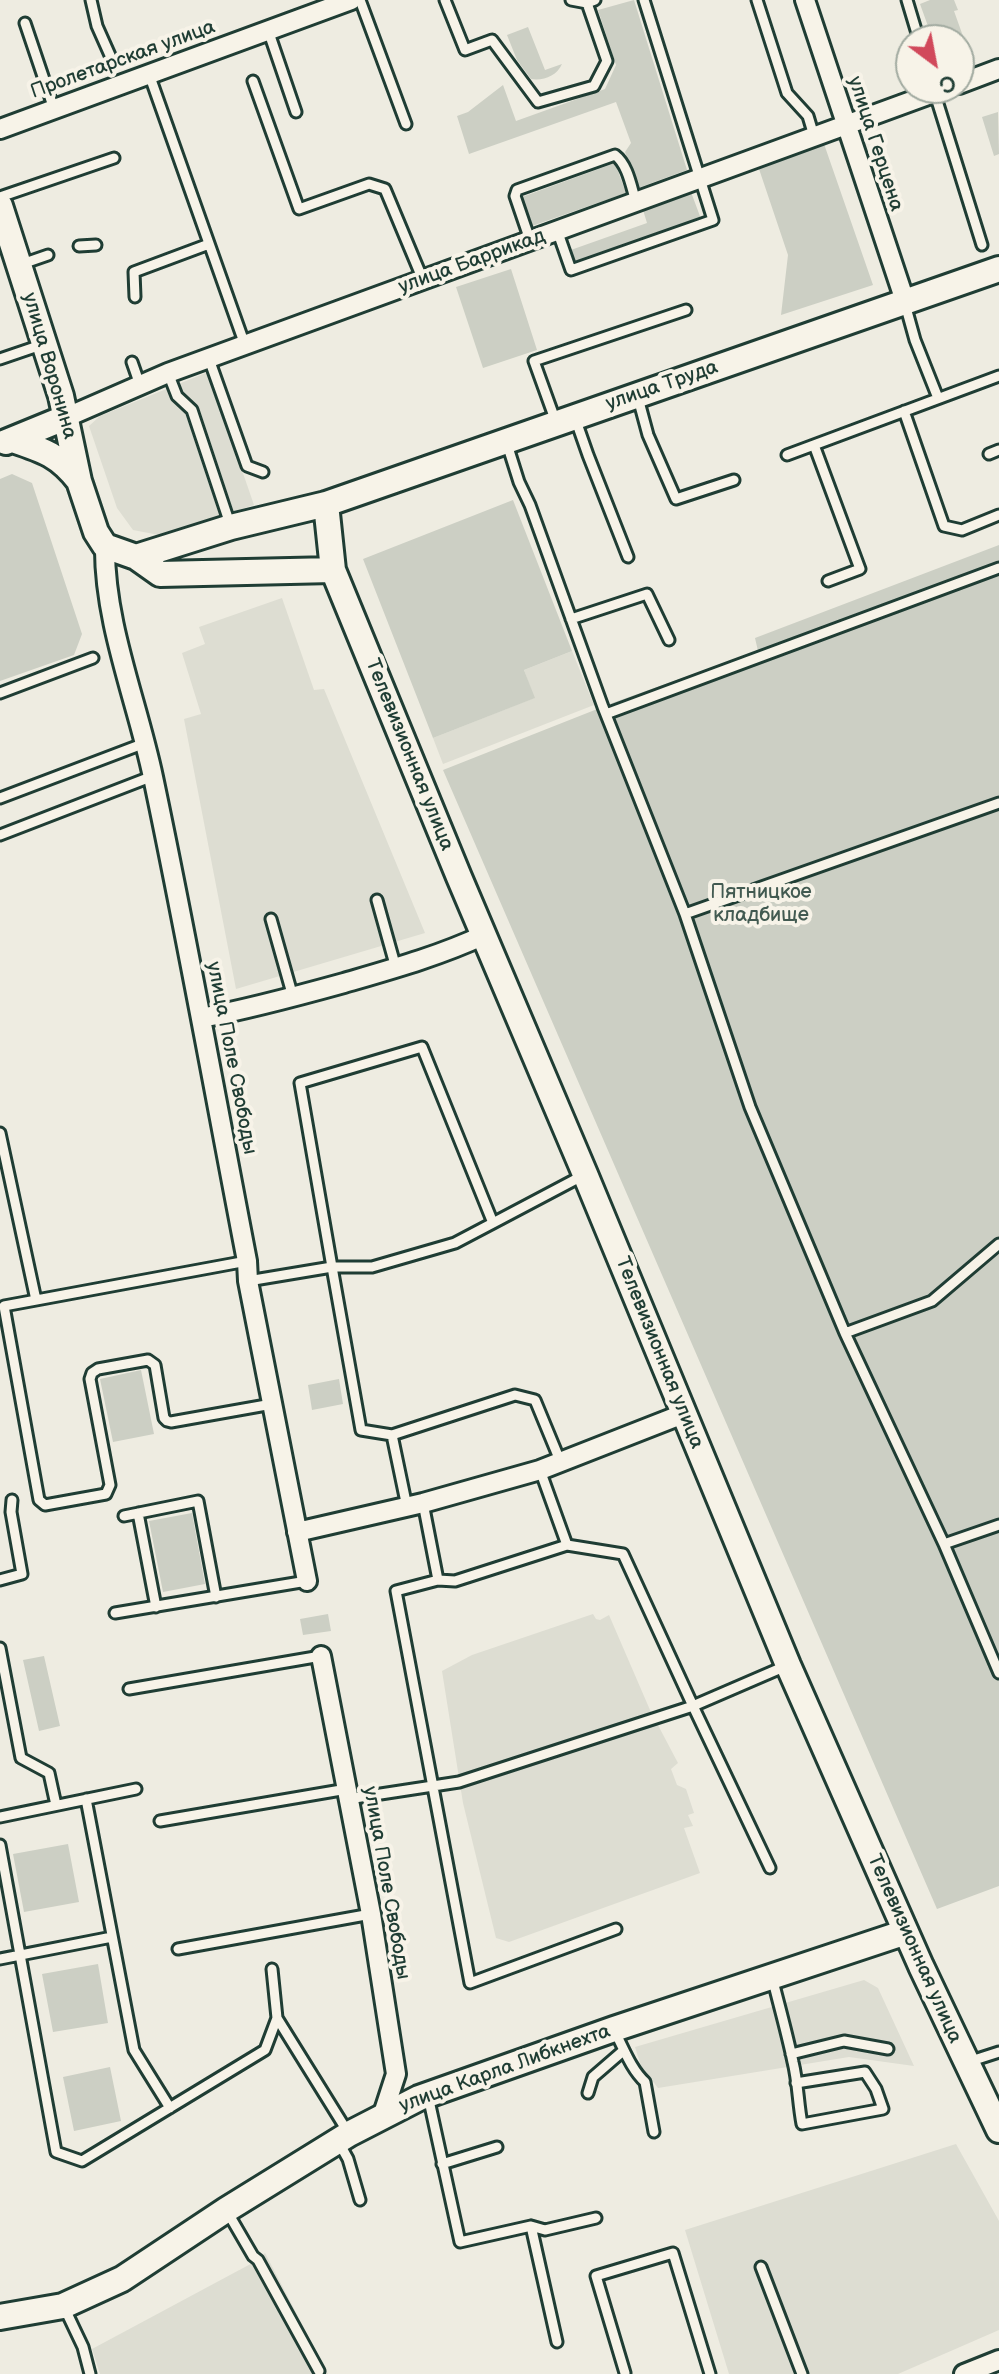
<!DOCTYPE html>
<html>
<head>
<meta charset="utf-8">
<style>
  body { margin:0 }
  #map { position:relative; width:999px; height:2374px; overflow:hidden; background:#eeece1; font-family:"Balsamiq Sans",sans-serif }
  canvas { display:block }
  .north { position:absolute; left:895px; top:24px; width:80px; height:80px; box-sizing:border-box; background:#f7f3e8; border:2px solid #a1aaa0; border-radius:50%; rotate:148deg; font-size:22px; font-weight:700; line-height:32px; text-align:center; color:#1f3d34 }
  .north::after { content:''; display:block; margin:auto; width:28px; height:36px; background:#d1495b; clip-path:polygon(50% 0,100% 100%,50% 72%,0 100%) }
</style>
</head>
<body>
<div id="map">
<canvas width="999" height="2374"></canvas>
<div class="north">С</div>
</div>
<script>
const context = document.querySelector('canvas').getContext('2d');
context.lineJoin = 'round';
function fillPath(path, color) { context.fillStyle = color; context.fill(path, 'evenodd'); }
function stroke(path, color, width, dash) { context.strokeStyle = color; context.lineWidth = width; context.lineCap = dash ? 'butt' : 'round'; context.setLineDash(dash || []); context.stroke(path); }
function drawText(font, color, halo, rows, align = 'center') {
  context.font = font + ' "Balsamiq Sans",sans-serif'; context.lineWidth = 8; context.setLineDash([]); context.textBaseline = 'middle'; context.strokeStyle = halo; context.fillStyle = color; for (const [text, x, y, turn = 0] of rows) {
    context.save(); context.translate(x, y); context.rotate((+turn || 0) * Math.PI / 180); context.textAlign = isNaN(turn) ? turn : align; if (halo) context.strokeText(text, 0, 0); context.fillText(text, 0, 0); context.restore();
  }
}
fillPath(new Path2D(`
  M208,372l46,133 -95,30 -26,-5 -16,-22 -28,-82 11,-10z
  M282,598l32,92 10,-1 101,244 -189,56 -52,-270 17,-5 -19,-61 23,-9 -6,-17z
  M572,651l22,54 -151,59 -10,-26 101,-40 -10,-28z
  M593,1614l3,5 4,1 9,-5 41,95 28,53 -7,6 6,16 9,4 8,24 -6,2 5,11 -9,2 16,45 -191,69 -13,-4 -33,-135 -21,-132 30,-16z
  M864,1980l14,8 36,78 -65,-9 -191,31 -17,-22 -6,-19z
  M956,2144l43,77v109l-101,44h-169l-44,-144z
  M265,2253l63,121h-228l-8,-25 166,-89z`), '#ddddd2');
fillPath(new Path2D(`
  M634,0l53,170 -49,18 -13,-36 6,-9 -15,-41 -147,52 -12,-38 11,-4 35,-27 13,36 89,-32 11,-24 -18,-55z
  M930,0h24l4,10 -4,1 10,28 -31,1 -13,-36z
  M528,27l17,43 17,-6c-5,12 -19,17 -31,15l-14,-19 -10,-25z
  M998,112l1,42 -5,2 -12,-39z
  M823,141l50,144 -92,30 7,-60 -31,-92z
  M615,163l11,30 -94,33 -10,-29z
  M691,192l10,27 -128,46 -5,-14 79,-28 -4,-13z
  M511,269l26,81 -54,18 -27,-81z
  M12,474l20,9 50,151 -8,21 -74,26v-202z
  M513,500l59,151 -48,19 11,28 -102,40 -70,-179z
  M999,545v1341l-62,23 -494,-1139 172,-68 143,-51 -3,-13z
  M141,1370l13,64 -41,8 -13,-63z
  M339,1379l4,25 -31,6 -4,-25z
  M192,1513l13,71 -42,8 -14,-71z
  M328,1614l3,17 -28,4 -3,-16z
  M44,1656l16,70 -21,5 -16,-71z
  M68,1844l11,58 -55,10 -11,-58z
  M98,1964l10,59 -55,9 -11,-58z
  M110,2067l11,54 -47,10 -11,-54z`), '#cccfc4');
const lane = new Path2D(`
  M91,0l6,26 16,36
  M360,0l46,124
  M445,0l20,50 27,-10 46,62 56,-16 13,-25 -20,-58 8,-3
  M571,0l16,3v-3
  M757,0l30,93 21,23 6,20
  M907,0l12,40
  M25,23l29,86
  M268,30l28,82
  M149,74l96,271
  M253,81l46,128 70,-25 16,5 38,91
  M934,91l48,154
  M0,197l114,-39
  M557,230l14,40 142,-50 -69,-220
  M530,240l-15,-44 2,-6 98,-35c13,10 16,31 21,47
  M79,246l17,-1
  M22,264l26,-9
  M135,297l-1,-25 75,-28
  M905,304l10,36 23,58
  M0,359l41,-14
  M209,359l38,107 16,6
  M132,362l8,23
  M168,373l9,23 15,14 39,117
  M638,398l10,37 28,64 58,-19
  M904,411l40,115 18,4 37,-15
  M575,418l13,37 40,102
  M556,422l-22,-61 152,-51
  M507,444l12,38 11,23 73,202 82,207 65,193 95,226 99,211 55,129
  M814,445l46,124 -32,12
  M989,454l10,-4
  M787,455l212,-79
  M571,619l76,-25 22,46
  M0,693l93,-35
  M606,714l393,-146
  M0,798l145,-55
  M0,835l153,-59
  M377,900l19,68
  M685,914l314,-111
  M271,919l22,78
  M0,1133l36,167
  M247,1261l-243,45 35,194 6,5 61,-11 4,-9 -20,-106 2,-6 6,-4 50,-9 7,5 9,53 3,3 4,1 101,-18
  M248,1281l84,-14 -32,-184 122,-36 71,176 89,-47
  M845,1333l87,-32 67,-57
  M392,1435l-31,-5 -29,-163h40l83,-24 38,-20
  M540,1470l27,75 56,9 70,152 95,-41
  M423,1503l15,77 17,1 112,-36
  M407,1507l-15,-72 123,-40 20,5 26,63
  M138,1513l18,94
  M124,1516l74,-15 18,96
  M944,1544l55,-19
  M0,1580l22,-6 -11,-62 1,-12
  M438,1580l-42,11 74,392 146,-54
  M115,1613l192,-32
  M0,1648l21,110 28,15 7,32
  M129,1689l192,-33
  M86,1799l48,251 36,58
  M348,1799l111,-17 234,-76 77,162
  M0,1817l136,-28
  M160,1821l187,-32
  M0,1845l56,307 26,9 183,-111 12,-32
  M178,1949l193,-35
  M0,1959l112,-22
  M272,1969l5,49 72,116
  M772,1977c7,28 15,56 21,85 5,20 5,41 9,62l81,-15 -7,-20 -11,-17 -69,11
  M615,2032c9,17 16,37 30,50l9,50
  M791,2054l53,-13 44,8
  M968,2062l31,-10
  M588,2093l5,-16 30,-26
  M428,2096l32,146 71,-16 26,116
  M338,2141l10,18 12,41
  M442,2164l55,-17
  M228,2213l25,43 5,4 61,111
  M531,2226l14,4 51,-12
  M761,2267l41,107
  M64,2307l19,40 7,27
  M625,2373l-29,-97 77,-23 37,121`);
const street = new Path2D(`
  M805,0l100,301
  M959,84l40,-15
  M0,129l351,-129
  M67,417l101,-44 779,-285
  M105,546c-1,77 32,155 48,231 34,161 63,323 94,484l1,20 59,300
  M201,1018c48,-9 96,-22 143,-35 48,-14 95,-27 140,-48
  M297,1532l126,-29 117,-33 143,-56
  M321,1656l50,258 25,160 -14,43
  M964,2374l35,-14`);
const secondary = new Path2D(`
  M0,206l61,190 18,85 17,51 9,14 31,11 24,17 173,-4
  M13,440c30,10 46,15 66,41
  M6,442l61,-25
  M326,504l7,66 126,307 126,297 203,491 133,301 78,164
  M136,557l95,-30 95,-23 673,-235
  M0,2317l63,-11 59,-27 104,-69 123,-76 70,-36 195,-69 292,-97`);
stroke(lane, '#1f3d34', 15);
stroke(street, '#1f3d34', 24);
stroke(secondary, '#1f3d34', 30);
stroke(lane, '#f7f3e8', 9);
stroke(street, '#f7f3e8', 18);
stroke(secondary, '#f7f3e8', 24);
drawText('20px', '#1f3d34', '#f7f3e8', [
  ["Пролетарская улица",123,60,-20],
  ["улица Герцена",875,144,72],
  ["улица Баррикад",472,262,-20],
  ["улица Воронина",49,366,74],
  ["улица Труда",662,386,-19],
  ["Телевизионная улица",409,755,68],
  ["улица Поле Свободы",231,1058,79],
  ["Телевизионная улица",659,1353,68],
  ["улица Поле Свободы",386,1883,80],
  ["Телевизионная улица",914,1949,66],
  ["улица Карла Либкнехта",505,2069,-20]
]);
drawText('20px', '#425a51', '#f7f3e8', [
  ["Пятницкое",761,893],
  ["кладбище",761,916]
]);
</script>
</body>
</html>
